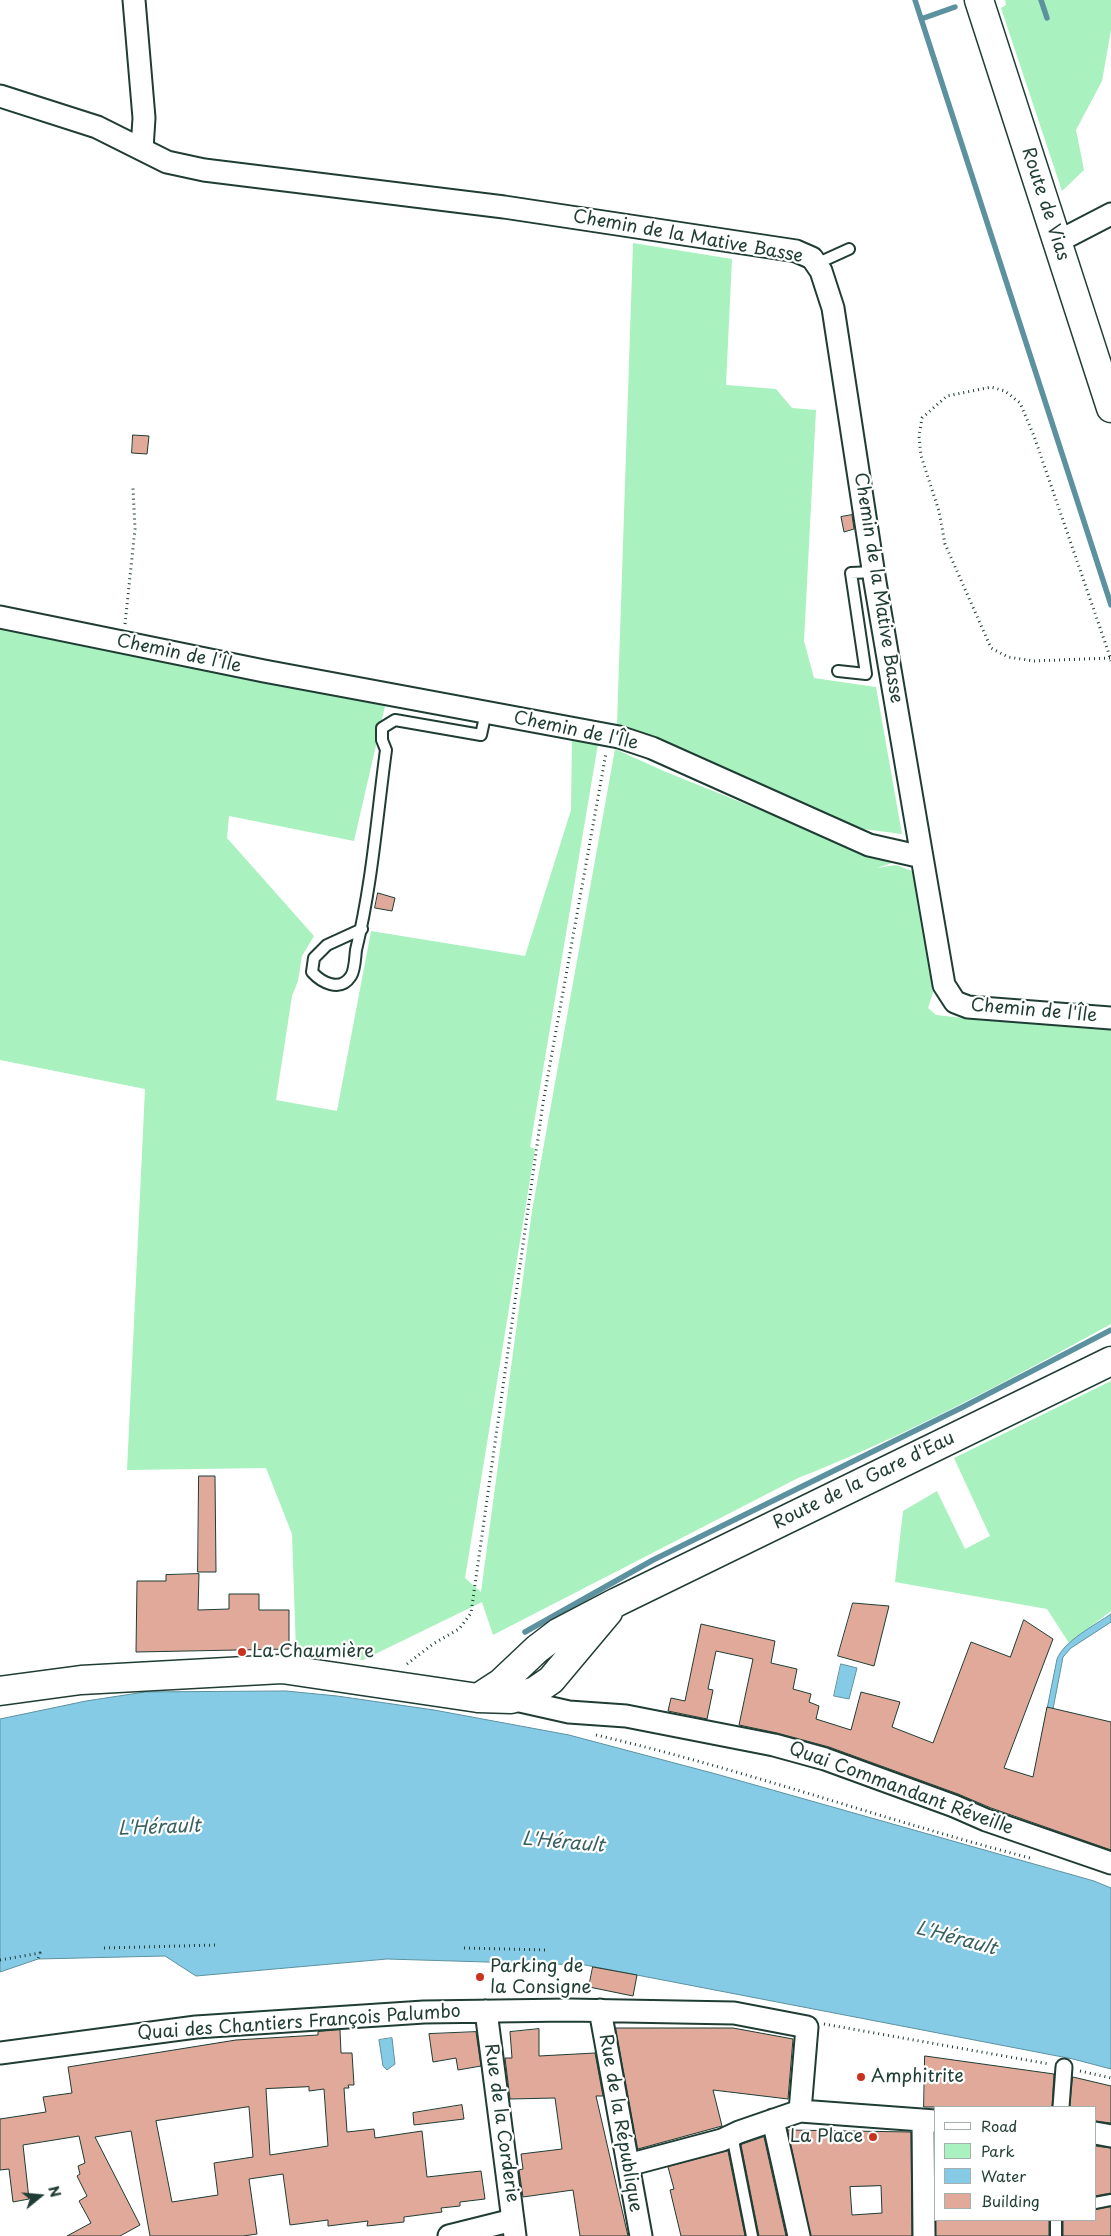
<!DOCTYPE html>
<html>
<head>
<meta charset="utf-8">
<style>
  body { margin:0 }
  #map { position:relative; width:1111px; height:2236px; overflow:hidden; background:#fff; font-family:"Playpen Sans",sans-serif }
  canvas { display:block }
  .legend { position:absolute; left:934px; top:2106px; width:162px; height:115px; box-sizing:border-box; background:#fff; border:1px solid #a5b1ae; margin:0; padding:6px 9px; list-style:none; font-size:15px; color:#1f3d34 }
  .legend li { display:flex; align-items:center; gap:10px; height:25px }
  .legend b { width:25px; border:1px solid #a5b1ae }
  .north { position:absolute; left:15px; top:2171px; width:50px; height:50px; -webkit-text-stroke:4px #fff; paint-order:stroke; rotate:73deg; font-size:14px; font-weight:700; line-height:20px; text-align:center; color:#1f3d34 }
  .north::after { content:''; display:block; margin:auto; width:18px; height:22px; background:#1f3d34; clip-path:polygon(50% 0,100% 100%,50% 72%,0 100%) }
</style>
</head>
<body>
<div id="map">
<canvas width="1111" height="2236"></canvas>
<ul class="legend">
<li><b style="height:6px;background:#fff"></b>Road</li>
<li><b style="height:14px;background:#a9f1be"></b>Park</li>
<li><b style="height:14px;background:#85cbe6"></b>Water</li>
<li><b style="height:14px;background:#e0a999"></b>Building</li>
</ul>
<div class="north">N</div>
</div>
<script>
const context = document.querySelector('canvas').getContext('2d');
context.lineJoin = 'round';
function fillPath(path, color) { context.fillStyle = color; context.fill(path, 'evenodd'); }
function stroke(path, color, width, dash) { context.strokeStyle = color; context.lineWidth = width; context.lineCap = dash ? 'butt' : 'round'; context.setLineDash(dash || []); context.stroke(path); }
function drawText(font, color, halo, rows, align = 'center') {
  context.font = font + ' "Playpen Sans",sans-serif'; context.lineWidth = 4.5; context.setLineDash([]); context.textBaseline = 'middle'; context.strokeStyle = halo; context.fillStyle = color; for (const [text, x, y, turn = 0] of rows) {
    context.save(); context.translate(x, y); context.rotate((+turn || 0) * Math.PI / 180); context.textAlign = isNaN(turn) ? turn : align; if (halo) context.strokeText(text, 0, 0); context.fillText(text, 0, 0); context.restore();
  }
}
fillPath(new Path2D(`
  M1005,0h106v30l-9,51 -26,49 8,40 -22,21 -61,-183 5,-3z
  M633,243l99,16 -6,126 50,4 16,19 24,2 -12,231 10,37 62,9 26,147 -39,-5 -246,-105z
  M0,621l385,85 -31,135 -125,-25 -2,22 87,98 -12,20 -4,25 -6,15 -16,104 61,11 34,-180 154,25 46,-146 1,-75 26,9 -68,403 5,2 -70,429 16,14 51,-381 83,-462 51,23 226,91 -15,5 19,-3 19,7 21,111 -8,25 8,7 56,6 119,7v296c-102,56 -205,112 -313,154l-305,157 -11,-33 -119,58 -67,-9 -4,-117 -26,-66 -139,2 18,-381 -145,-29z
  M1111,1381v230l-42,32 -22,-34 -152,-27 8,-71 34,-20 28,58 25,-13 -36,-78z`), '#a9f1be');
const water = new Path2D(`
  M1111,1614v8l-40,26 -8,9 -15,78 -6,-1 15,-75c7,-18 38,-34 54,-45z
  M841,1664l16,4 -8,31 -15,-3z
  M286,1691l51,5 97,14 135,25 147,39 378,107 17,7v181l-38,-10 -488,-94 -198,-6 -191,17 -31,-20 -127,3 -38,13v-253l86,-18 59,-9z
  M392,2038l3,26 -8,6 -4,-4 -4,-26z`);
fillPath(water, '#85cbe6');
stroke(water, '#5c929f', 1);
stroke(new Path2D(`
  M915,0l196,605
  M1041,0l6,18
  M921,19l34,-12
  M525,1632l128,-72 310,-153 148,-77`), '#5c929f', 5.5);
const building = new Path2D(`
  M133,435l16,1 -2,18 -15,-1z
  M852,515l2,14 -10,3 -3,-15z
  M378,893l17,5 -3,13 -17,-3z
  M199,1476h16l1,96h-18z
  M199,1574l-1,36 31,-1v-15h30v16h30v39l-153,3 1,-71h29v-6z
  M853,1603l36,3 -15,60 -36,-10z
  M1024,1620l29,19 -49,129 29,9 14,-70 64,15v128l-120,-42 -33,-14 -129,-47 -52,-14 -38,-8 14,-66 -37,-8 -8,38 5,1 -6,29 -39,-8 3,-13 14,3 16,-77 74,17 -4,22 26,6 -4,20 18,5 -2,8 10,4 -3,13 35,11 10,-38 39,10 -8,25 41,16 38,-101 39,15z
  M593,1967l44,8 -4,21 -44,-9z
  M616,2028h117l60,11 -5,60 -75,-9 9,36 -84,23z
  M539,2029v27l56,-3 8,43h-7l32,140h-48l-7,-46 -50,7 -4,-27 4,-1 -2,-15 41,-5 -7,-51 -45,1 -5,-41h7l-2,-26z
  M340,2030l1,23h11l2,32h-6l1,3h-5l3,44 27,-3 1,9 47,-7 5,46 54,-6 4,28 -25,3v4l-19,2 1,4 -38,5v5l-37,4 1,-5 -40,5v-6l-38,5 -7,-51 -34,5 8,55 -14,2h-93l-19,-105 -36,6 45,88 -20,11h-53l24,-13 -12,-22 8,-5 -10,-20 3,-2 -2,-8 7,-3 -6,-27 -56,9 6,54 -16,3 -4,-33 -9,1v-51l46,-7 -3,-15 29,-4 -4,-26 168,-27 82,-5v-3zM309,2087v4l15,-2 4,57 -58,9 -4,-66zM249,2107l4,50 -39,6 4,32 -46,7 -16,-81z
  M476,2032l5,34 -23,4 -2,-12 -23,4 -4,-28z
  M925,2056l129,18 -2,33h-128z
  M1073,2077l38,9v37l-16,-2v-14h-25z
  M462,2105l2,14 -50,6 -1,-12z
  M788,2130l123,2 1,104h-101zM881,2186l1,27 -30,2 -2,-28z
  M764,2137l22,99h-27l-18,-91z
  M1095,2146l16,2v45l-16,3z
  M728,2151l17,85h-64l-11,-46 4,-1 -6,-22z
  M1111,2207v29h-48v-16h32v-10z
  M936,2220h113v16h-113z`);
fillPath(building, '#e0a999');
stroke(building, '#1f3d34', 1);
const service = new Path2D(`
  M816,264l33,-15
  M838,671l28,3 -15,-101 23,-1
  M362,929l-35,16 -13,13 -2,14c9,10 28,21 39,4 4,-6 4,-18 5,-26 16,-65 21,-134 30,-200l-4,-10v-12l13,-8 86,15 5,-23
  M732,2135l20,101
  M1095,2203l16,-3
  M1056,2236v-16`);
const pedestrian = new Path2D(`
  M1061,2107l3,-40`);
const minor = new Path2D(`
  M134,0l10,118 -2,31
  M0,96l97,31 70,35 37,8 300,37 292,44 16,7 9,13 12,37 42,274 47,275
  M1057,242l54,-28
  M0,617l264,54 355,66 33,11 217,97 53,12 22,128 11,17 13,5 143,11
  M511,1699l58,13 57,4 148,29 51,14 129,47 32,14 125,43
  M600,2010l41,226
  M486,2011l29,225
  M0,2053l196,-26 228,-15 145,-2 165,3 73,14 -7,84 135,10
  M773,2120l26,116
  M923,2121l1,115
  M1095,2133l16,3
  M628,2165l94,-25 17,-8 61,-21
  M449,2236l64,-16`);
const secondary = new Path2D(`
  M979,0l132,408
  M0,1691l81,-11 201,-11 196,29 33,1 24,-8 16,-11 57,-68
  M478,1698l23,-15 36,-34 21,-16 59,-31 494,-241`);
stroke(service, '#1f3d34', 14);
stroke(pedestrian, '#1f3d34', 19);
stroke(minor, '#1f3d34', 25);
stroke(secondary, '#1f3d34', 31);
stroke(new Path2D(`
  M125,624l10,-95 -2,-41
  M1110,658l-76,3 -26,-4 -17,-9 -46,-104 -6,-33 -18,-55 -2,-20 3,-18 25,-22 44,-9 14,4 15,12 14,33 74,215 3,10
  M407,1664l26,-20 26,-15 12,-16 72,-510 63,-350
  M596,1735c147,34 288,85 434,123
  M104,1948l113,-3
  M464,1948l82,2
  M0,1960l40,-7 -2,6
  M824,2024l225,40
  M1080,2071l31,7`), '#1f3d34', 3, [1, 4]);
stroke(service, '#fff', 10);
stroke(pedestrian, '#fff', 15);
stroke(minor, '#fff', 21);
stroke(secondary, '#fff', 28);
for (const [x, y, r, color] of [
  [242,1652,5,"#c8321e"],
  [480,1977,5,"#c8321e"],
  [861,2077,5,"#c8321e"],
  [873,2137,5,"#c8321e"]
]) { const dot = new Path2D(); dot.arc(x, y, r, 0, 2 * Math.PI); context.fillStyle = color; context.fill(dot); stroke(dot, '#fff', 2); }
drawText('18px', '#1f3d34', '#fff', [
  ["Route de Vias",1045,204,72],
  ["Chemin de la Mative Basse",688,237,10],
  ["Chemin de la Mative Basse",878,588,81],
  ["Chemin de l'Île",179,654,12],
  ["Chemin de l'Île",576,731,12],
  ["Chemin de l'Île",1034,1011,5],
  ["Route de la Gare d'Eau",864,1481,-26],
  ["Quai Commandant Réveille",901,1789,20],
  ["Quai des Chantiers François Palumbo",299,2023,-4],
  ["Rue de la Corderie",501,2123,82],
  ["Rue de la République",620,2123,80]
]);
drawText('18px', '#1f3d34', '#fff', [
  ["La Chaumière",252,1652],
  ["Parking de",490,1967],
  ["la Consigne",490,1988],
  ["Amphitrite",871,2077],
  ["La Place",863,2137,"right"]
], 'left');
drawText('italic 19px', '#386060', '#fff', [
  ["L'Hérault",159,1828,-2],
  ["L'Hérault",563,1843,5],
  ["L'Hérault",956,1939,15]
]);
</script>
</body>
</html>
